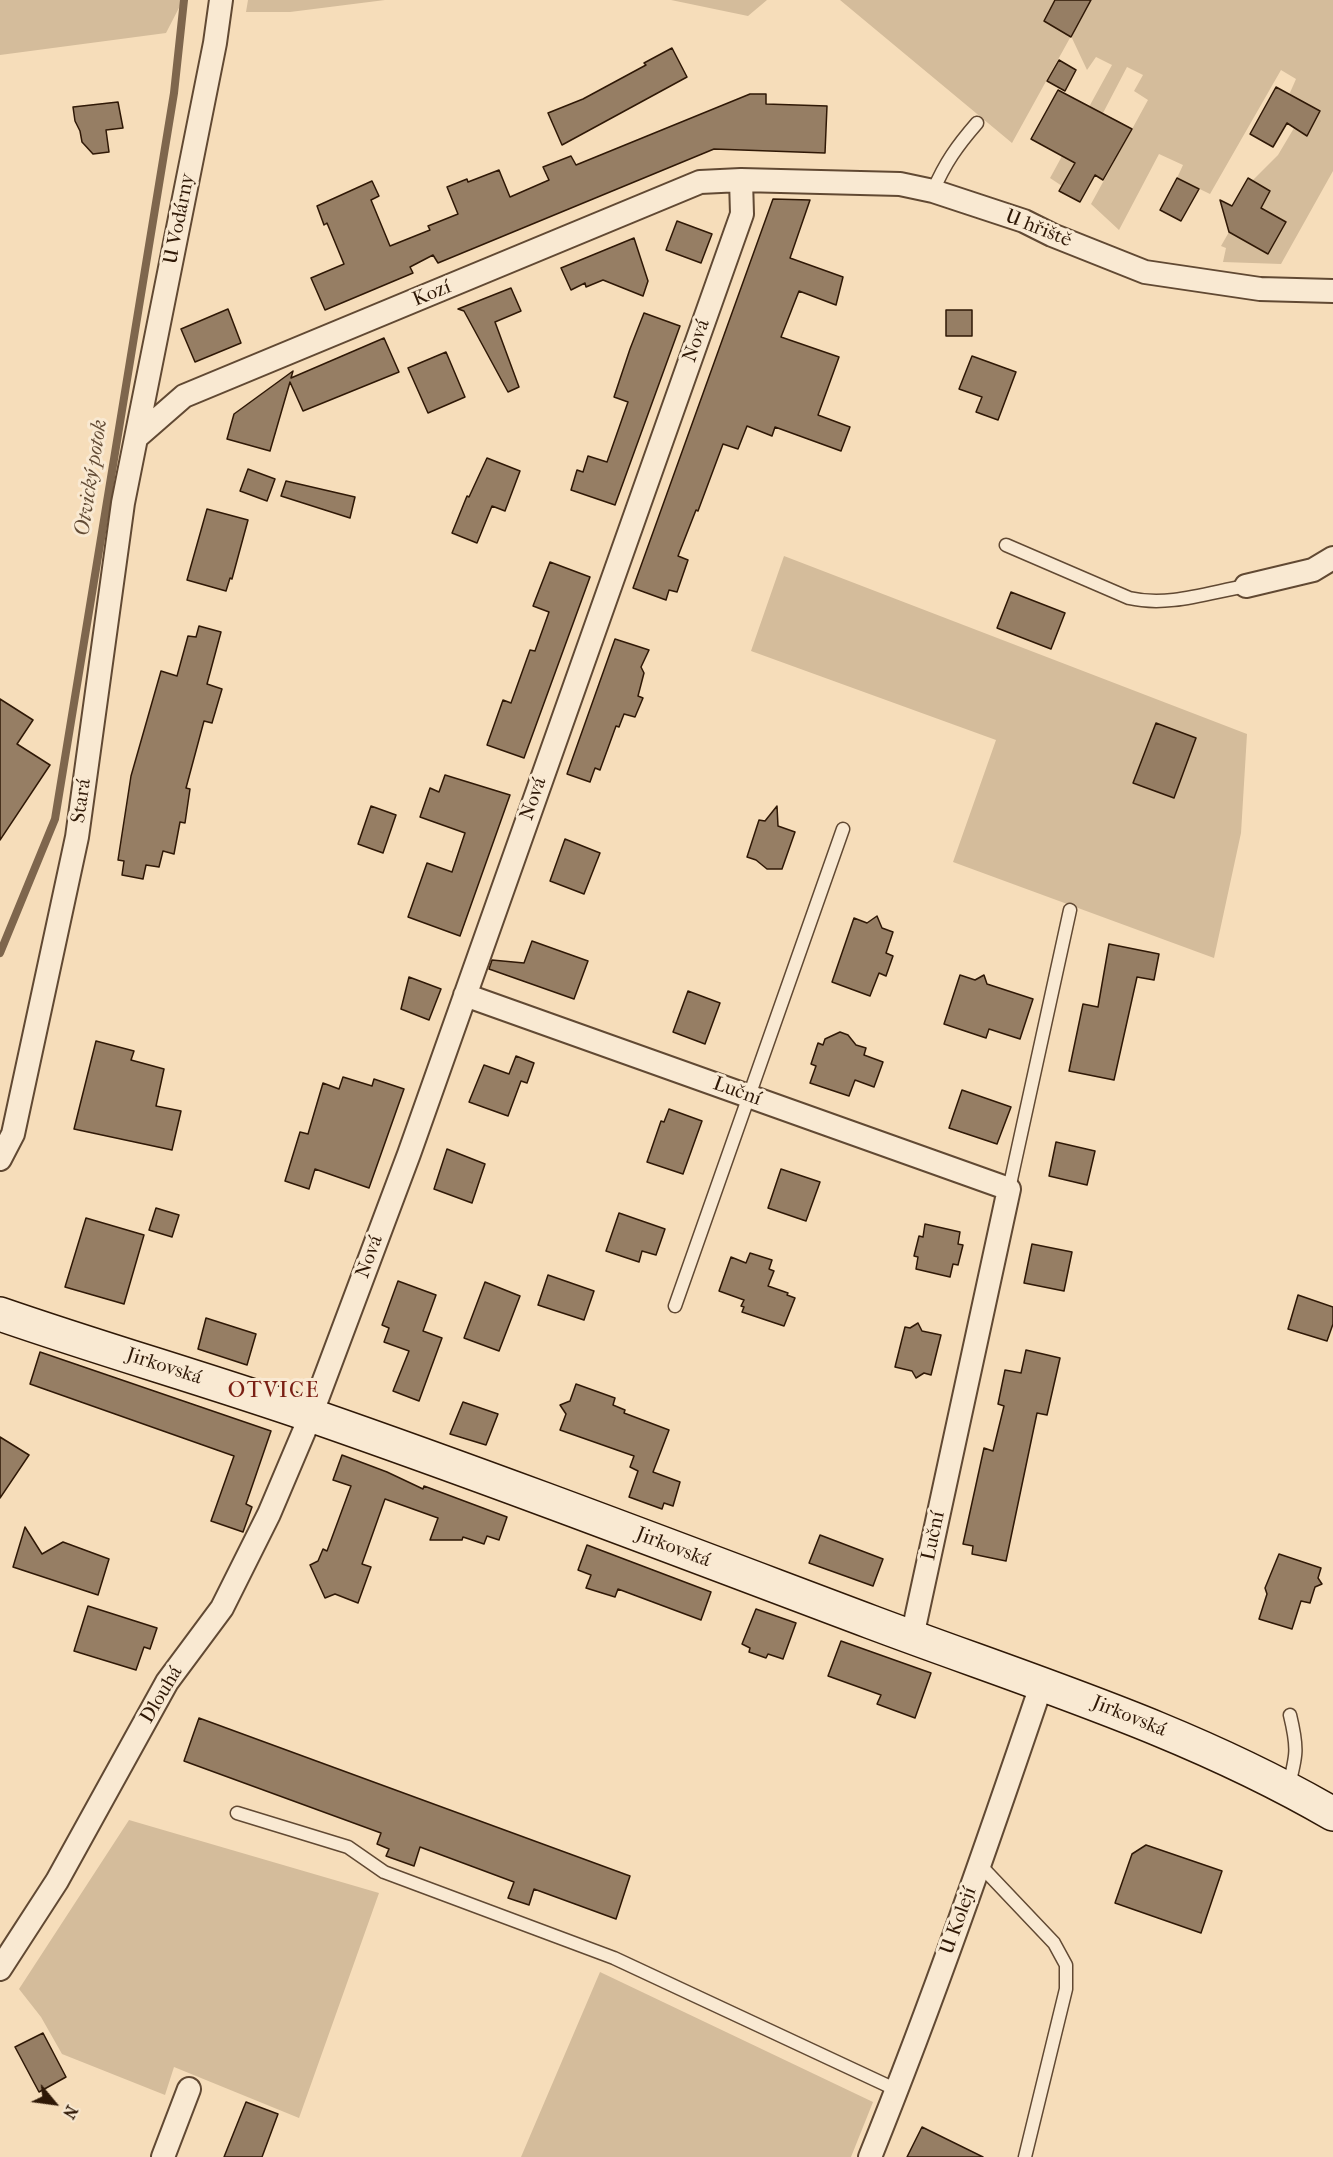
<!DOCTYPE html>
<html>
<head>
<meta charset="utf-8">
<style>
  body { margin:0 }
  #map { position:relative; width:1333px; height:2157px; overflow:hidden; background:#f6ddba; font-family:"IM FELL French Canon",serif }
  canvas { display:block }
  .north { position:absolute; left:24px; top:2073px; width:60px; height:60px; -webkit-text-stroke:4px #f9e9d2; paint-order:stroke; rotate:119deg; font-size:16px; font-weight:700; line-height:24px; text-align:center; color:#2f1806 }
  .north::after { content:''; display:block; margin:auto; width:21px; height:27px; background:#2f1806; clip-path:polygon(50% 0,100% 100%,50% 72%,0 100%) }
</style>
</head>
<body>
<div id="map">
<canvas width="1333" height="2157"></canvas>
<div class="north">N</div>
</div>
<script>
const context = document.querySelector('canvas').getContext('2d');
context.lineJoin = 'round';
function fillPath(path, color) { context.fillStyle = color; context.fill(path, 'evenodd'); }
function stroke(path, color, width, dash) { context.strokeStyle = color; context.lineWidth = width; context.lineCap = dash ? 'butt' : 'round'; context.setLineDash(dash || []); context.stroke(path); }
function drawText(font, color, halo, rows, align = 'center') {
  context.font = font + ' "IM FELL French Canon",serif'; context.lineWidth = 6; context.setLineDash([]); context.textBaseline = 'middle'; context.strokeStyle = halo; context.fillStyle = color; for (const [text, x, y, turn = 0] of rows) {
    context.save(); context.translate(x, y); context.rotate((+turn || 0) * Math.PI / 180); context.textAlign = isNaN(turn) ? turn : align; if (halo) context.strokeText(text, 0, 0); context.fillText(text, 0, 0); context.restore();
  }
}
fillPath(new Path2D(`
  M0,0h183l-17,33 -166,22z
  M248,0h137l-95,12h-44z
  M671,0h96l-19,16z
  M840,0h493v171l-52,93 -58,-2 3,-14 -5,-2 8,-14 40,21 17,-31 -14,-8 -14,-1 12,-21 -18,-11 26,-26 16,-27 13,7 13,-24 -31,-16 7,-16 -15,-9 -71,124 -33,-16 6,-13 -24,-11 -40,76 -28,-26 57,-104 -14,-9 9,-16 -16,-8 -24,46 -41,73 -12,-8 62,-113 -16,-8 -9,13 -16,-34 -59,107z
  M784,556l463,178 -6,99 -27,125 -261,-96 43,-122 -245,-89z
  M129,1820l250,73 -80,225 -125,-51 -9,28 -103,-41 -21,-37 -22,-28z
  M600,1972l273,130 -22,55h-330z`), '#d4bc9b');
stroke(new Path2D(`
  M0,953l55,-134 119,-726 10,-93`), '#7e664d', 8);
const building = new Path2D(`
  M1055,0h36l-20,37 -27,-16z
  M672,48l15,29 -125,68 -14,-32 35,-14 63,-34 -2,-2z
  M1059,60l17,10 -11,21 -18,-10z
  M1276,87l44,24 -13,25 -20,-13 -14,24 -23,-13z
  M1058,90l74,39 -29,51 -8,-5 -15,27 -21,-11 16,-28 -44,-24z
  M750,94h16v10l61,2 -2,47 -111,-4 -276,114 -5,-8 -23,12 3,6 -88,37 -14,-32 33,-14 -17,-41 -3,2 -7,-19 55,-25 7,15 -8,4 19,46 40,-16 -2,-4 30,-12 -11,-27 20,-8 1,3 31,-12 11,27 39,-17 -6,-13 28,-11 5,9z
  M118,102l5,26 -17,2 3,22 -16,2 -11,-12 -2,-11 -5,-10 -2,-14z
  M1177,178l22,11 -18,32 -21,-11z
  M1248,178l22,13 -9,17 25,14 -18,32 -39,-22 -9,-32 12,6z
  M773,199l37,1 -20,58 53,19 -7,28 -37,-14 -18,46 58,20 -21,58 32,12 -9,24 -66,-24 -3,9 -25,-10 -9,23 -15,-5 -25,67 -2,-1 -18,46 10,4 -11,32 -8,-2 -3,10 -33,-12z
  M677,221l35,13 -11,29 -35,-13z
  M634,238l14,43 -5,15 -40,-16 -17,7 -1,-4 -14,7 -10,-22z
  M511,288l10,23 -26,11 24,65 -11,5 -44,-81 -6,-2z
  M228,309l13,34 -46,19 -14,-33z
  M946,310h26v26h-26z
  M644,313l36,13 -65,179 -44,-15 6,-20 6,2 5,-16 19,6 21,-60 -14,-5 16,-48z
  M384,338l15,34 -96,39 -13,-29 -20,69 -43,-12 7,-25 59,-43 -2,7z
  M446,352l19,45 -37,16 -20,-45z
  M972,356l44,16 -18,48 -22,-8 6,-15 -23,-8z
  M487,458l33,13 -15,40 -13,-5 -15,37 -25,-10 15,-37 2,1z
  M248,469l27,10 -8,22 -27,-10z
  M286,481l69,16 -5,21 -69,-22z
  M207,509l41,11 -16,59 -2,-1 -4,13 -39,-11z
  M550,562l40,15 -66,181 -37,-13 16,-45 8,3 19,-53 5,1 14,-39 -16,-6z
  M1011,592l54,21 -14,36 -54,-21z
  M199,626l22,6 -14,52 15,5 -10,34 -8,-2 -18,67 4,1 -5,34 -5,-1 -6,32 -11,-3 -4,16 -13,-2 -3,14 -21,-4 2,-14 -6,-1 13,-84 30,-105 16,5 11,-40 8,1z
  M615,639l34,11 -8,17 3,6 -6,23 5,2 -8,19 -11,-3 -5,13 -3,-1 -16,44 -5,-2 -5,14 -23,-8z
  M0,699l33,21 -16,24 33,21 -50,75z
  M1156,723l40,15 -22,60 -41,-15z
  M445,775l65,20 -50,141 -52,-19 19,-54 25,9 13,-39 -45,-16 10,-29 9,4z
  M371,806l25,9 -13,38 -25,-9z
  M777,806l1,20 17,6 -13,37h-15l-11,-9 -9,-3 12,-37 6,1z
  M565,839l35,14 -16,41 -34,-13z
  M877,916l5,12 11,4 -7,21 7,3 -7,20 -7,-3 -9,23 -38,-14 22,-64 13,5z
  M532,941l56,20 -14,38 -85,-30 3,-9 32,3z
  M1109,944l50,10 -5,26 -17,-3 -23,103 -45,-9 14,-67 15,3z
  M960,975l15,5 9,-5 3,9 46,15 -13,40 -31,-10 -3,9 -42,-14z
  M409,977l32,12 -12,31 -28,-11z
  M688,991l32,12 -15,41 -32,-12z
  M840,1032l8,3 8,10 10,3 -2,7 19,7 -9,25 -19,-7 -6,16 -39,-13 6,-17 -5,-2 7,-21 5,2 2,-6z
  M96,1041l38,10 -3,9 33,9 -8,37 25,5 -9,39 -98,-21z
  M516,1056l18,7 -7,20 -6,-2 -13,35 -39,-14 15,-37 25,9z
  M343,1077l29,9 2,-7 30,10 -35,99 -54,-19 -6,20 -24,-8 15,-49 8,2 15,-51 16,6z
  M962,1090l49,17 -14,37 -48,-16z
  M669,1109l33,12 -19,53 -36,-12 14,-41 3,1z
  M1056,1142l39,9 -8,34 -38,-9z
  M447,1149l38,15 -13,39 -38,-14z
  M781,1169l39,13 -14,39 -38,-13z
  M156,1208l23,7 -7,22 -23,-7z
  M619,1213l46,16 -9,26 -14,-4 -3,11 -33,-11z
  M86,1218l58,17 -20,69 -59,-17z
  M925,1224l35,8 -2,12 5,1 -5,20 -5,-1 -3,13 -34,-8 2,-12 -4,-1 5,-20 4,1z
  M1032,1244l40,8 -8,39 -40,-8z
  M750,1253l22,7 -3,9 5,2 -6,15 20,7 -1,2 8,3 -11,28 -42,-14 2,-5 -3,-1 3,-6 -25,-9 12,-34 15,6z
  M548,1275l46,16 -10,29 -46,-15z
  M398,1281l38,14 -13,36 19,7 -23,63 -26,-10 16,-40 -25,-9 5,-14 -7,-3z
  M485,1282l35,14 -21,55 -35,-13z
  M1298,1295l35,12v17l-6,17 -39,-12z
  M206,1318l50,16 -9,31 -49,-16z
  M918,1323l4,8 19,4 -10,40 -7,-2 -8,5 -4,-7 -17,-4 10,-40 5,1z
  M1026,1350l34,8 -13,57 -10,-2 -31,148 -34,-7 1,-8 -10,-2 21,-96 9,3 11,-45 -6,-2 7,-34 16,3z
  M40,1352l231,79 -25,73 6,3 -9,25 -32,-11 23,-65 -204,-72z
  M576,1384l39,14 -2,7 12,5 -1,3 45,17 -16,42 27,10 -7,24 -9,-3 -2,6 -33,-12 9,-26 -8,-4 4,-11 -74,-26 6,-16 -6,-9 10,-4z
  M463,1402l35,12 -12,31 -36,-11z
  M0,1437l29,18 -29,43z
  M342,1455l45,17 36,17 1,-3 83,31 -8,23 -12,-4 -3,8 -21,-7 -1,3h-32l8,-22 -53,-19 -23,65 9,3 -13,36 -23,-9 -10,4 -15,-33 8,-4 5,-12 4,2 24,-65 -18,-6z
  M25,1527l17,27 21,-12 46,17 -11,36 -85,-28z
  M820,1535l63,24 -10,27 -64,-23z
  M587,1545l124,47 -10,28 -83,-31 -3,8 -29,-9 5,-13 -13,-5z
  M1279,1554l42,14 -3,10 4,6 -7,3 -5,16 -9,-2 -9,28 -33,-10 8,-25 -2,-6z
  M88,1606l69,22 -7,21 -6,-2 -8,23 -62,-19z
  M756,1609l40,14 -13,36 -15,-5 -2,4 -17,-6 1,-4 -8,-4z
  M841,1641l90,32 -16,45 -38,-14 4,-9 -53,-19z
  M199,1718l431,158 -14,43 -82,-30 -5,16 -21,-7 6,-16 -94,-35 -6,19 -28,-10 3,-7 -12,-5 4,-11 -197,-72z
  M1146,1845l76,26 -21,62 -86,-30 17,-49z
  M43,2033l23,44 -27,15 -24,-45z
  M246,2102l32,12 -16,43h-38z
  M922,2127l61,30h-76z`);
fillPath(building, '#967e64');
stroke(building, '#2f1806', 1.5);
const service = new Path2D(`
  M933,191c12,-28 24,-45 44,-68
  M1006,545l123,53c39,9 78,-5 117,-12
  M1009,1189l61,-279
  M675,1306l168,-477
  M1288,1788c9,-33 10,-40 2,-73
  M237,1813l111,34 36,25 230,86 283,132
  M980,1865l74,78 12,22v24l-41,168`);
const minor = new Path2D(`
  M137,437l47,-41 516,-214 41,-2 159,4 33,7 91,30 28,14 93,37 115,17 73,2
  M1246,586l67,-16 20,-12
  M465,995l544,194 -97,448
  M0,1159l13,-25 64,-297 46,-334 92,-460 6,-43
  M0,1969l57,-88 110,-199 55,-74 47,-94 42,-99 98,-261 333,-940 -1,-34
  M163,2157l26,-68
  M870,2157c63,-156 118,-315 172,-474`);
const secondary = new Path2D(`
  M0,1314c104,36 209,66 313,102 187,65 372,136 558,206 157,59 316,107 462,192`);
stroke(service, '#614933', 15);
stroke(minor, '#614933', 26);
stroke(secondary, '#2f1806', 36);
stroke(service, '#f9e9d2', 12);
stroke(minor, '#f9e9d2', 22);
stroke(secondary, '#f9e9d2', 33);
drawText('20px', '#2f1806', '#f9e9d2', [
  ["U Vodárny",180,219,-79],
  ["U hřiště",1038,229,22],
  ["Kozí",432,294,-22],
  ["Nová",697,341,-70],
  ["Nová",534,799,-71],
  ["Stará",82,801,-82],
  ["Luční",737,1092,20],
  ["Nová",370,1257,-70],
  ["Jirkovská",164,1367,18],
  ["Luční",934,1536,-78],
  ["Jirkovská",673,1548,21],
  ["Dlouhá",162,1695,-59],
  ["Jirkovská",1129,1717,22],
  ["U Kolejí",959,1921,-70]
]);
drawText('italic 21px', '#634c36', '#f9e9d2', [
  ["Otvický potok",92,478,-81]
]);
context.letterSpacing = '1.5px';
drawText('22px', '#7a1f14', '#f9e9d2', [
  ["OTVICE",274,1392]
]);
context.letterSpacing = '0px';
</script>
</body>
</html>
